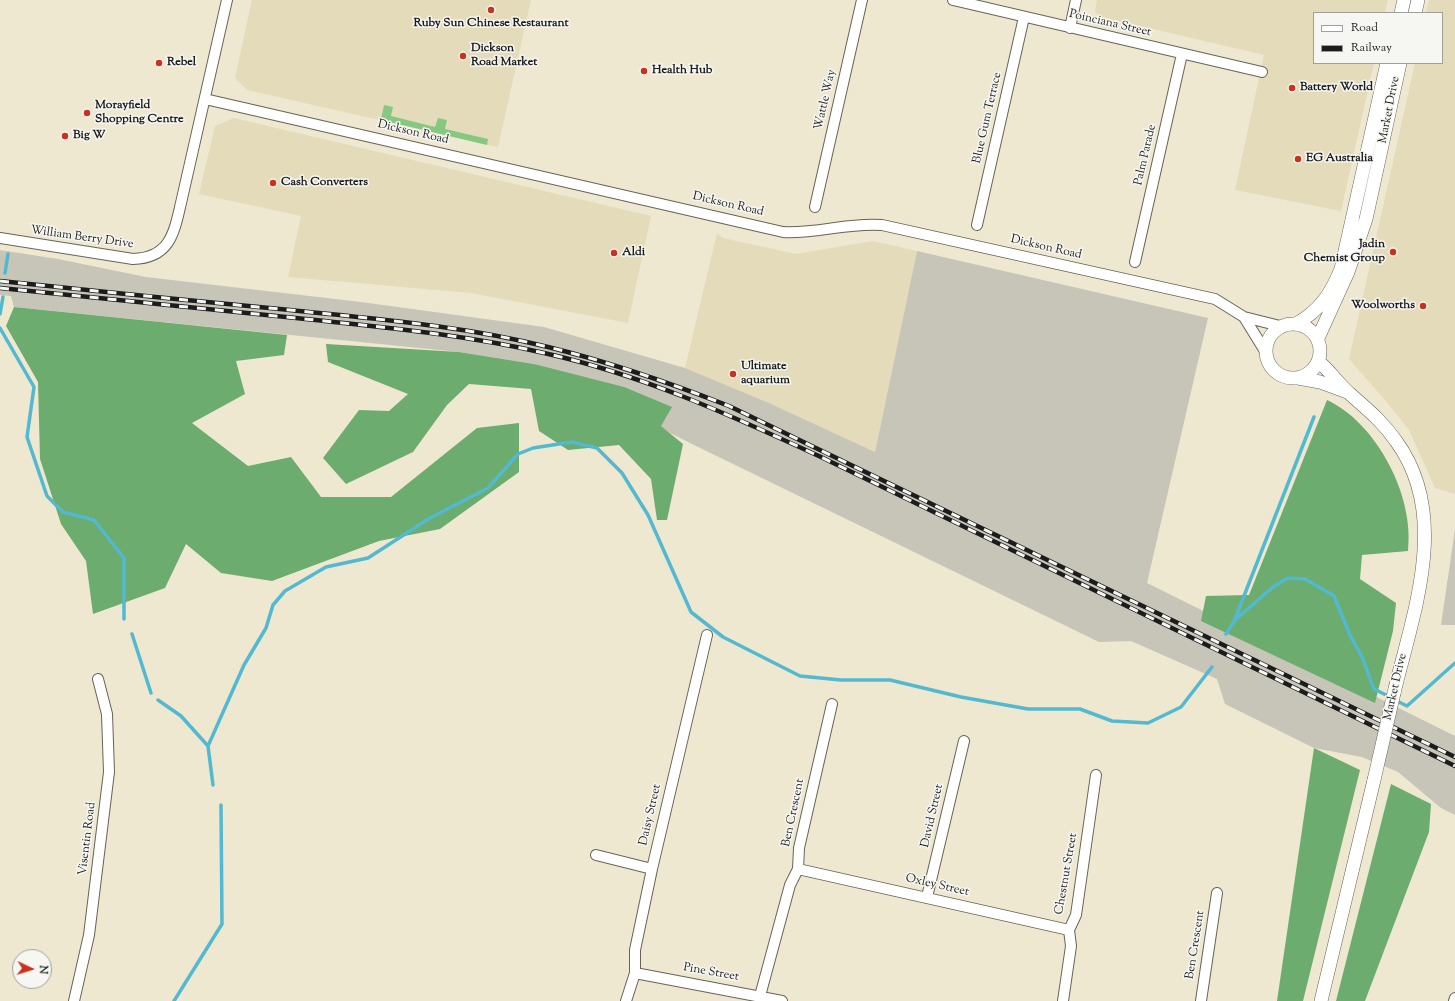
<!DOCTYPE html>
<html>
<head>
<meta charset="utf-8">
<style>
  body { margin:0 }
  #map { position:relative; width:1455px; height:1001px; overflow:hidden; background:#efe8d0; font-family:"Sorts Mill Goudy",serif }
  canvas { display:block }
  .legend { position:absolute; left:1313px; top:12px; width:130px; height:52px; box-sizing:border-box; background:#f6f6f2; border:1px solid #9f9f9c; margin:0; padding:5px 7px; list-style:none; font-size:12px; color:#1c1c1c }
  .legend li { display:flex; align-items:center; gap:8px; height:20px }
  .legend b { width:20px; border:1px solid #9f9f9c }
  .north { position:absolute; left:12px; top:949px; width:40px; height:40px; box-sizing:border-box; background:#f6f6f2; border:1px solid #9f9f9c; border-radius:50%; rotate:94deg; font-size:11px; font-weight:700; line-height:16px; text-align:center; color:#1c1c1c }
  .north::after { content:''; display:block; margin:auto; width:14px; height:18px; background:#c8321e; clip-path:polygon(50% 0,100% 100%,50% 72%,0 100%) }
</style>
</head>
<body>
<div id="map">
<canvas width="1455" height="1001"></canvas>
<ul class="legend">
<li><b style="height:5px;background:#fff"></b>Road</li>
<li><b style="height:5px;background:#1c1c1c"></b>Railway</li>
</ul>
<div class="north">N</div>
</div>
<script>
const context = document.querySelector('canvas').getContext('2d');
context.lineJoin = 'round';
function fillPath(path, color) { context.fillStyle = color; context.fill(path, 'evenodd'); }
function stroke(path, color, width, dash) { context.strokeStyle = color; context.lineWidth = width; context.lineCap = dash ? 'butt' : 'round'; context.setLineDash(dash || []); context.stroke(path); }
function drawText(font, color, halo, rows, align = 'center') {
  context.font = font + ' "Sorts Mill Goudy",serif'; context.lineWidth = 3; context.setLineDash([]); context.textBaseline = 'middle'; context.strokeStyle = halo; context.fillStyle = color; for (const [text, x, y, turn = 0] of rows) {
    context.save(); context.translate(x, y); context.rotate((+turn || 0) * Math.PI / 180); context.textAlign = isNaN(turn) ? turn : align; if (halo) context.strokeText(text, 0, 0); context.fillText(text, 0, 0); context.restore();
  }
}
fillPath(new Path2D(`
  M252,0h279l-33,147 -251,-57 -12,-12z
  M1097,0h291l-3,13h-71v50h60l-33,148 -106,-21 29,-135 -166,-39 -3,-5z
  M1429,0h26v494l-20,-6 -26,-58 -19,-24 -41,-47 66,-296h27v-50h-16z
  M234,118l417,98 -23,107 -157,-30 -183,-16 13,-61 -102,-22 16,-68z
  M717,233l6,5 73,16 77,-13 44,10 -42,201 -106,-49 -84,-35z`), '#e3dbba');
fillPath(new Path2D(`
  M0,250l58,9 88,18 215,25 183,25 141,41 84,35 106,49 42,-201 291,67 -61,265 308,153v79l-14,-7 -43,-36 -36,-15 -48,-9 -89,-44 -8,-25 -86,-38 -32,1 -409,-199 -156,-79 -75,-12 -445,-45 -3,-11 -11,-1z
  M1455,529v96h-14z`), '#c6c5b8');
fillPath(new Path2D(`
  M384,105l9,2 -2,9 44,11 3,-9 9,2 -2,9 43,10 -1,6 -106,-25z`), '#86c880');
fillPath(new Path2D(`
  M14,307l273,28 -3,20 -48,6 9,33 -53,29 56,43 43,-9 30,40h70l86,-69 42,-5v49l-79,57 -61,12 -107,40 -51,-8 -35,-29 -21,44 -72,26 -7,-53 -25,-37 -21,-65 -2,-77 -32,-56z
  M326,344l133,8 75,12 90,23 48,20 -11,19 22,18 -16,76h-10l-6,-41 -32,-34 -51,5 -29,-19 -8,-42 -62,-5 -22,21 -34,47 -67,32 -23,-26 36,-48 30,1 19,-17 -80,-32z
  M1327,400c50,23 88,97 81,151l-46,4 -2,24 36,24 -3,28 -18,72 -174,-82 5,-25 43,-1z
  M1314,748l46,22 -57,231h-26z
  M1391,784l40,20 -2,28 -64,169h-29z`), '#6cac6e');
stroke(new Path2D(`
  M5,273l3,-19
  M0,314l3,-17
  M0,328l34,59 -7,50 20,59 16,16 31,8 30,38v61
  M1235,619l79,-202
  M132,634l19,59
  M1226,634l9,-14 38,-33 15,-9 17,1 29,17 16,39 13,24 11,30 16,8
  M158,700l23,16 27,30
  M1395,700l12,6 48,-43
  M213,785l-5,-39 36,-81 22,-37 7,-23 12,-14 41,-24 42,-9 62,-40 58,-30 30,-34 15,-6 39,-6 25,6 25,25 26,42 43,97 32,25 77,39 41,4h49l71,17 67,12h52l32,12 36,2 33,-16 31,-40
  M174,1001l48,-77 -1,-119`), '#52b9d1', 3.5);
const minor = new Path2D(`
  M953,0l309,72
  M1070,28l6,-28
  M205,99l578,133c34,2 66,-10 99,-7l333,74 29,18 36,9
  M815,207l47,-207
  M977,225l47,-208
  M0,238l133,21c37,-1 41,-26 48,-56l46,-203
  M1135,262l47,-208
  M1244,317l21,34
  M596,855l56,14
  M798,869l271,61
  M927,897l37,-156
  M635,973l147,28
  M760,996l30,-111 8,-16 1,-21 33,-144
  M74,1001l15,-66 20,-163 -2,-58 -9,-35
  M626,1001l9,-28v-23l17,-81 55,-234
  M1063,1001l8,-55 -2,-16 7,-15 20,-140
  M1201,1001l16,-108
  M1454,1001l1,-3`);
const tertiary = new Path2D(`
  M1401,13l3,-13
  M1415,13l3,-13
  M1266 351a27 27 0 1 1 54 0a27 27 0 1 1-54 0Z
  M1296,324c23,-13 35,-30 45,-55l46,-206
  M1318,338l30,-66 18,-53 34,-156
  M1318,361c12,10 20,22 32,33 17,15 33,28 46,47 55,75 17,172 -2,252
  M1298,378l22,4 27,10
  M1321,1001l53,-221`);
stroke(minor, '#66635b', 12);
stroke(tertiary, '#66635b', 14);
stroke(minor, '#fff', 10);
stroke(tertiary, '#fff', 13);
const rail = new Path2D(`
  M0,281c97,10 193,20 290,29 86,9 174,16 258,37 62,15 122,36 181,59l726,351
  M0,288c99,10 197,20 296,30 83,9 166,16 248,35 99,22 186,62 277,104l634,309`);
stroke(rail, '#1c1c1c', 4.5);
stroke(rail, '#f6f6f2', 3, [9]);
const tertiaryBridge = new Path2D(`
  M1374,780l20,-87`);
stroke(tertiaryBridge, '#66635b', 14, []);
stroke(tertiaryBridge, '#fff', 13);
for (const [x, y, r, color] of [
  [491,10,4,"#c8321e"],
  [463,56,4,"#c8321e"],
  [159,63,4,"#c8321e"],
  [644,71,4,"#c8321e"],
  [1292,88,4,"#c8321e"],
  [87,113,4,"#c8321e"],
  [65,136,4,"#c8321e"],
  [1298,159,4,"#c8321e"],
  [273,183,4,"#c8321e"],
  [1393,252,4,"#c8321e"],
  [614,253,4,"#c8321e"],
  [1423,306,4,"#c8321e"],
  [733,374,4,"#c8321e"]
]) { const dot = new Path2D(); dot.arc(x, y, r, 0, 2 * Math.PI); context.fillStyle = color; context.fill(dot); stroke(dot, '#f6f6f2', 1.5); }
drawText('bold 12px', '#1c1c1c', '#f6f6f2', [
  ["Ruby Sun Chinese Restaurant",491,24,"center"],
  ["Dickson",471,49],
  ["Road Market",471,63],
  ["Rebel",167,63],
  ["Health Hub",652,71],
  ["Battery World",1300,88],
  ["Morayfield",95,106],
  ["Shopping Centre",95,120],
  ["Big W",73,136],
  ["EG Australia",1306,159],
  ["Cash Converters",281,183],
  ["Jadin",1385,245,"right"],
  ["Chemist Group",1385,259,"right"],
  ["Aldi",622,253],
  ["Woolworths",1415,306,"right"],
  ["Ultimate",741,367],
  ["aquarium",741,381]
], 'left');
drawText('12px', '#1c1c1c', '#f6f6f2', [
  ["Poinciana Street",1110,24,13],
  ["Wattle Way",826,100,-77],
  ["Market Drive",1390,110,-79],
  ["Blue Gum Terrace",988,118,-77],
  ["Dickson Road",413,133,13],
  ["Palm Parade",1146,155,-77],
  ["Dickson Road",728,205,13],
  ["William Berry Drive",82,238,8],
  ["Dickson Road",1046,248,13],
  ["Market Drive",1396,687,-77],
  ["Ben Crescent",794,813,-78],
  ["Daisy Street",651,815,-77],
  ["David Street",933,816,-77],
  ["Visentin Road",88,839,-83],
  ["Chestnut Street",1067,874,-80],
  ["Oxley Street",937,886,13],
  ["Ben Crescent",1196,945,-81],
  ["Pine Street",711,973,10]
]);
</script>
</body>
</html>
